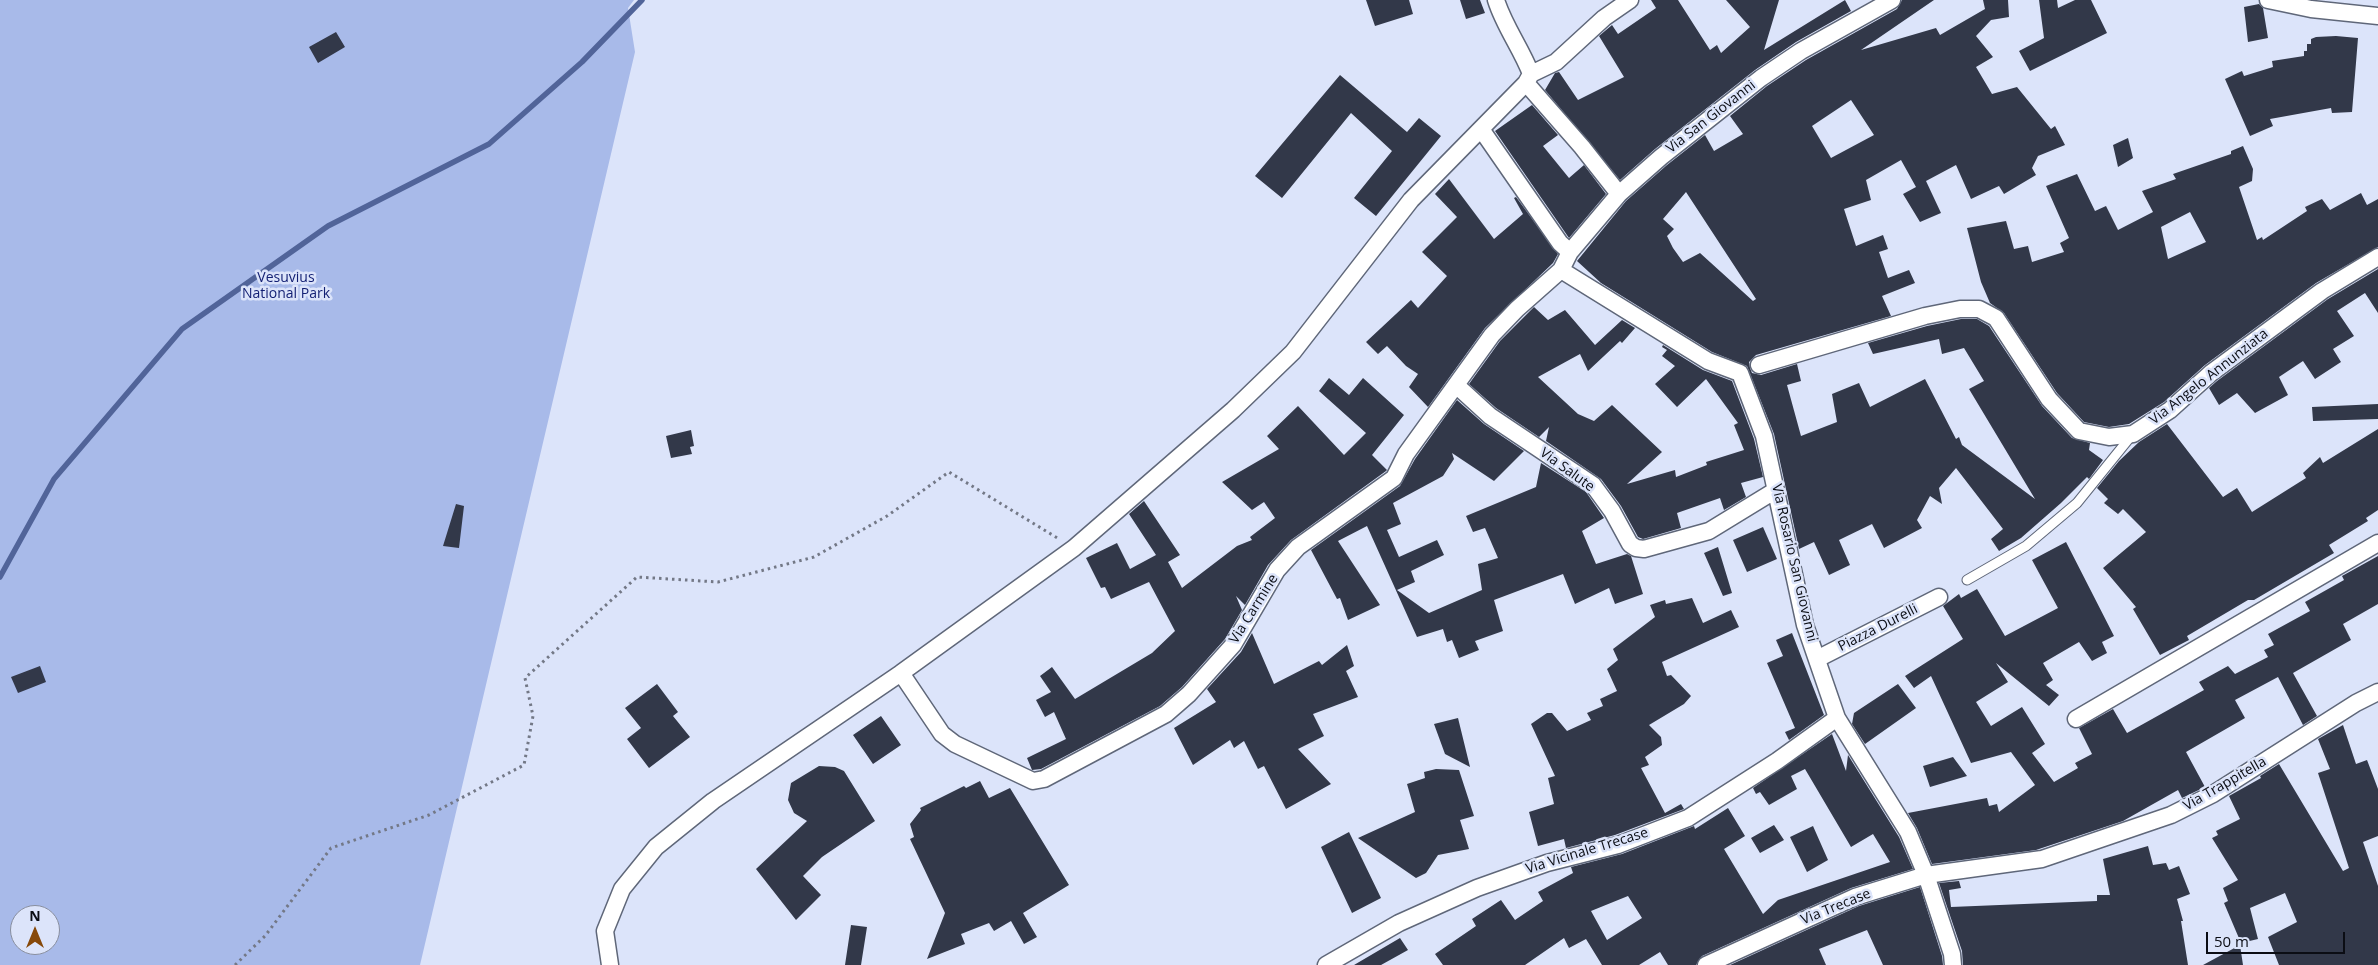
<!DOCTYPE html>
<html>
<head>
<meta charset="utf-8">
<style>
  body { margin:0 }
  #map { position:relative; width:2378px; height:965px; overflow:hidden; background:#dce4fa; font-family:"Open Sans",sans-serif }
  canvas { display:block }
  .north { position:absolute; left:10px; top:905px; width:50px; height:50px; box-sizing:border-box; background:#dce4fa; border:1px solid #888e9e; border-radius:50%; rotate:0deg; font-size:14px; font-weight:700; line-height:20px; text-align:center; color:#0b0d14 }
  .north::after { content:''; display:block; margin:auto; width:18px; height:22px; background:#87490a; clip-path:polygon(50% 0,100% 100%,50% 72%,0 100%) }
  .scale { position:absolute; left:2206px; top:932px; width:139px; height:22px; box-sizing:border-box; border:2px solid #0b0d14; border-top:0; padding-left:6px; font-size:15px; line-height:18px; white-space:nowrap; color:#0b0d14; -webkit-text-stroke:4px #dce4fa; paint-order:stroke }
</style>
</head>
<body>
<div id="map">
<canvas width="2378" height="965"></canvas>
<div class="north">N</div>
<div class="scale">50 m</div>
</div>
<script>
const context = document.querySelector('canvas').getContext('2d');
context.lineJoin = 'round';
function fillPath(path, color) { context.fillStyle = color; context.fill(path, 'evenodd'); }
function stroke(path, color, width, dash) { context.strokeStyle = color; context.lineWidth = width; context.lineCap = dash ? 'butt' : 'round'; context.setLineDash(dash || []); context.stroke(path); }
function drawText(font, color, halo, rows, align = 'center') {
  context.font = font + ' "Open Sans",sans-serif'; context.lineWidth = 5; context.setLineDash([]); context.textBaseline = 'middle'; context.strokeStyle = halo; context.fillStyle = color; for (const [text, x, y, turn = 0] of rows) {
    context.save(); context.translate(x, y); context.rotate((+turn || 0) * Math.PI / 180); context.textAlign = isNaN(turn) ? turn : align; if (halo) context.strokeText(text, 0, 0); context.fillText(text, 0, 0); context.restore();
  }
}
fillPath(new Path2D(`
  M0,0h634l-6,8 7,44 -215,913h-420zM20,915h30v30h-30z`), '#a8bae9');
stroke(new Path2D(`
  M0,577l54,-98 128,-150 146,-103 161,-82 93,-82 60,-62`), '#516499', 5.5);
fillPath(new Path2D(`
  M1366,0h43l4,14 -38,12z
  M1460,0h20l5,13 -19,6z
  M1651,0h27l32,50 7,-5 4,8 29,-26 -24,-27h53l-15,50 81,-50 6,11 -55,31 -41,28 -100,79 -35,31 -75,-90 10,-17 4,-1 19,28 46,-23 -25,-41 13,-11 6,9 38,-26z
  M1902,0h32l-73,50 75,-22 4,7 45,-26 -2,-9h25l1,17 -18,3 -15,16 17,21 -17,10 16,27 25,-7 34,42 4,-3 10,19 -27,11 -6,12 4,7 -32,19 -5,-8 -28,13 -15,-34 -30,16 15,32 -21,9 -17,-28 13,-7 -15,-27 -35,20 5,20 -27,9 12,37 27,-11 5,14 -9,3 9,26 21,-8 6,13 -33,13 9,20 -135,39 -7,7 1,6 2,5 9,2 36,-11 4,17 -14,4 14,51 36,-14 -5,-28 27,-11 11,24 55,-28 31,60 3,-2 3,8 73,54 -66,-110 15,-8 -20,-33 -22,6 -3,-15 -66,15 -5,-11 59,-17 34,-7h16l12,7 53,80 30,32 18,5 -1,7 14,10 -14,19 -2,-2 -26,26 -40,35 -22,13 -8,-12 12,-10 -47,-61 -17,20 3,16 -12,-8 -13,24 5,8 -38,20 -12,-24 -33,16 11,25 -21,10 -15,-33 -15,7 -25,-115 -27,-68 -35,-14 -111,-69 -24,-22 49,-60 41,-36 38,-30 9,16 29,-17 -13,-18 37,-30 39,-26 91,-51zM1851,100l23,35 -43,23 -19,-32zM1686,192l70,107 -3,2 -53,-48 -17,9 -10,-14 -6,-12 7,-7 -11,-10z
  M2039,0h18l1,8 17,-8h16l16,33 -77,38 -11,-20 25,-13z
  M2259,4l4,4 5,30 -20,4 -4,-35z
  M336,32l9,15 -27,16 -9,-16z
  M2336,36l22,2 -6,74 -20,1 -1,-5 -61,11 3,7 -23,10 -25,-57 17,-8 2,5 29,-9 -1,-6 32,-5v-5h3v-7h4v-5l5,-2z
  M1340,75l67,57 12,-14 22,18 -65,80 -22,-18 38,-47 -41,-38 -69,85 -27,-22z
  M1532,105l26,30 -15,11 26,32 15,-13 22,29 -37,44 -74,-107z
  M2128,138l5,20 -15,9 -5,-22z
  M2243,146l10,23 -1,12 -13,6 18,53 5,-3 1,3 44,-29 -2,-4 17,-8 8,11 31,-17 6,12 11,-6v48l-62,36 -111,82 -41,37 -35,22 -20,3 -25,-5 -27,-29 -53,-80 -14,-10 -9,-21 -14,-54 39,-7 8,28 14,-3 4,16 32,-10 -4,-9 9,-5 -23,-52 31,-12 18,37 11,-5 12,24 35,-18 -11,-21 34,-12 -3,-5 58,-20v-3zM2190,212l16,30 -38,17 -7,-32z
  M1449,179l45,60 29,-25 -9,-16 2,-1 42,57 -5,9 -68,65 -57,79 -19,-20 9,-13 -12,-8 -19,-20 -9,8 -12,-12 45,-42 7,8 29,-32 -25,-24 35,-35 -22,-23z
  M2378,269v44l-13,-20 -28,18 17,25 -21,13 8,13 -26,17 -12,-18 -24,16 9,18 -33,18 -18,-20 -18,12 -10,-17 8,-7 111,-82z
  M1534,307l14,13 17,-10 30,35 27,-25 13,8 -13,15 -2,-2 -32,30 -8,-17 -42,23 40,37 16,7 18,-16 50,47 -35,32 48,-14 1,7 31,-12 -1,-3 38,-12 -10,-25 4,-2 -32,-44 -29,28 -22,-23 20,-18 -13,-10 5,-6 -5,-3 1,-2 40,25 29,11 22,58 9,38 -22,6 5,14 -22,13 -4,-12 -43,15 4,15 -38,11 -5,-2 -17,-31 -20,-27 -55,-38 3,-14 -10,10 -43,-29 -27,-24 31,-43z
  M1329,378l20,17 14,-17 41,37 -32,40 15,15 -1,1 -95,69 -23,25 -23,40 -9,-9 6,14 -17,29 -43,48 -22,19 -119,63 -9,1 -5,-12 39,-19 -12,-27 -9,5 -9,-17 15,-8 -11,-16 12,-9 23,32 77,-46 23,-22 -26,-49 -38,17 -6,-12 -4,1 -15,-30 31,-15 13,26 26,-14 -27,-41 15,-13 36,54 -12,7 14,26 55,-42 15,-6 -2,-3 25,-19 -11,-16 -12,8 -30,-28 57,-33 -12,-13 31,-30 46,49 22,-22 -47,-42z
  M1457,400l27,24 40,27 -30,30 -42,-28 2,6 -11,17 -50,27 8,21 -14,6 12,27 38,-17 7,15 -33,16 4,11 -18,8 32,23 53,-23 -4,-26 20,-6 -13,-30 -12,4 -7,-16 70,-29 5,-24 45,29 18,26 -22,13 14,33 31,-10 4,2 12,38 -28,10 -6,-16 -34,16 -12,-30 -69,26 9,31 -28,10 4,9 -20,8 -7,-18 -5,2 -4,-13 -26,8 -50,-111 -29,15 42,64 -32,15 -8,-22 -3,1 -26,-49 89,-64 15,-27z
  M2378,404v15l-65,2 -1,-14z
  M2167,424l56,73 14,-9 15,24 54,-34 -3,-5 17,-16 3,6 55,-34v81l-12,8 2,3 -39,24 5,8 -80,47h-6l-61,36 2,4 -29,15 -27,-46 3,-2 -33,-39 43,-36 -23,-23 -5,5 -14,-11 4,-4 -11,-11 22,-27 20,-19z
  M691,430l3,16 -4,1 2,7 -21,4 -5,-22z
  M456,504l8,2 -5,42 -16,-2z
  M1763,527l14,32 -30,13 -14,-32z
  M2066,542l48,94 -12,6 5,11 -15,8 -13,-19 -36,21 10,17 -7,5 13,10 -10,11 -53,-43 12,19 -32,20 15,24 31,-19 23,37 -13,9 22,29 24,-14 -3,-5 17,-9 -13,-26 34,-19 14,24 77,-43 -5,-8 29,-16 7,8 33,-17 -4,-7 10,-5 -6,-11 42,-23 -5,-9 39,-22 -2,-4 36,-20v48l-35,20 8,16 -58,33 24,43 -14,9 -25,-48 -43,23 10,18 -59,34 19,35 -23,11 -4,-8 -55,31 -87,29 -104,14 -15,-36 -9,-15 79,-15 2,8 8,-2 2,8 36,-27 -24,-33 -40,11 -40,-87 -17,12 -9,-12 58,-37 -20,-33 16,-12 2,4 16,-9 28,47 53,-28 -26,-48z
  M1718,547l14,46 -9,3 -19,-43z
  M1692,598l11,25 28,-13 8,17 -77,35 5,14 4,-1 20,21 -7,8 -35,21 12,12 1,8 -17,12 4,8 -8,3 24,45 16,-9 3,5 -69,26 -49,13 -2,-9 -26,7 -9,-34 25,-8 -6,-26 7,-2 -24,-52 16,-11h5l15,18 24,-11 -4,-7 16,-7 -3,-7 17,-8 -10,-22 11,-9 -5,-11 42,-32 -5,-12 15,-5 1,4z
  M1252,633l22,51 45,-23 3,4 25,-20 7,21 -8,5 12,26 -45,17 11,22 -26,13 33,35 -45,25 -22,-43 -6,3 -14,-28 -10,7 -4,-8 -37,25 -19,-37 42,-26 -9,-13 34,-37z
  M1792,633l32,82 -35,25 -4,-8 10,-4 -28,-65 16,-7 -7,-16z
  M40,666l6,16 -28,11 -7,-16z
  M657,684l21,28 -5,4 17,21 -41,31 -22,-29 14,-11 -16,-20z
  M1898,684l18,24 -51,36 -13,-20 2,-11z
  M881,716l20,29 -28,19 -20,-29z
  M1458,718l12,49 -25,-13 -11,-30z
  M2343,725l13,39 11,-4 11,29v47l-15,6 15,44v79h-99l-11,-28 29,-15 -12,-29 -35,15 8,31 -17,4 -17,-40 4,-2 -5,-13 15,-8 -26,-42 6,-3 -2,-4 24,-12 -11,-23 32,-18 -1,-2 19,-12 64,107 6,-3 -31,-95 12,-4 -12,-30z
  M1832,734l14,37 2,-16 51,82 14,32 -62,19 -149,68 -6,9h-28l-8,-13 -21,13h-37l-16,-26 -17,9 -5,-10 -39,27h-82l-8,-11 41,-28 -4,-7 29,-19 14,20 28,-19 -5,-9 35,-19 -2,-6 51,-13 72,-28 1,3 33,-21 17,28 -21,13 39,65 15,-14 112,-38 -17,-28 -22,13 -46,-78 -14,7 6,13 -28,16 -9,-13 -4,2 -3,-6zM1628,896l14,22 -35,22 -16,-29z
  M1953,757l14,19 -37,11 -7,-21z
  M819,766l16,1 9,4 31,50 -53,36 -19,19 18,19 -25,25 -40,-51 51,-48 -13,-8 -6,-13 3,-17z
  M1436,769l23,1 15,46 -14,4 9,29 -31,6 -12,18 -10,5 -58,-40 57,-26 -8,-28 18,-6 -1,-6z
  M980,781l9,17 21,-10 59,97 -46,28 14,24 -13,7 -13,-23 -17,10 -5,-8 -28,11 4,10 -38,15 18,-46 -35,-74 4,-2 -4,-13 11,-14 -1,-2 44,-22 2,2z
  M1774,825l10,15 -24,13 -9,-15z
  M1813,826l15,34 -21,12 -17,-35z
  M1349,832l32,66 -29,15 -31,-66z
  M2148,846l5,19 13,-2 3,7 10,-4 11,28 -13,5 6,22h-2l7,44h-225l-1,-14 -23,-68 20,-2 2,7 -12,2 2,17 146,-6v-6h13l-7,-36z
  M1920,887l22,69 1,9h-60l-16,-35 -48,19 7,16h-96l129,-59z
  M851,925l16,2 -6,38h-16z
  M1400,938l8,12 -27,15h-27z
  M2240,945l3,20h-40z`), '#323849');
const service = new Path2D(`
  M1967,580l59,-34 51,-43 55,-68`);
const minor = new Path2D(`
  M1496,0c8,26 25,48 35,74
  M2268,0l43,9 67,7
  M1526,83l56,64 37,47
  M1481,129l79,114 10,9
  M1561,270l147,91 32,12 24,63 41,189 32,93 71,114 18,43 26,79 1,11
  M1759,365l166,-49 35,-7h19l17,9 53,81 30,32 30,6 24,-3 37,-24 41,-37 111,-82 56,-34
  M1456,385l34,31 103,69 19,26 18,33 6,4 8,1 65,-18 67,-41
  M1817,659l122,-62
  M901,673l41,61 13,10 78,37 11,-2 122,-65 23,-20 44,-49 44,-75 21,-23 96,-69 12,-24 86,-119 25,-26 44,-39 9,-18 49,-58 42,-37 100,-79 40,-27 91,-51
  M2076,719l302,-176
  M610,965l-5,-34 17,-42 34,-42 57,-46 188,-128 173,-125 159,-138 60,-58 118,-152 115,-117 5,-9 25,-12 48,-44 26,-18
  M1326,965l73,-42 78,-35 70,-25 71,-18 70,-27 89,-57 60,-43
  M1706,965l149,-68 71,-22 116,-16 129,-44 42,-21 143,-91 22,-11`);
stroke(service, '#5f6779', 11);
stroke(minor, '#5f6779', 19);
stroke(new Path2D(`
  M235,965l30,-29 66,-88 98,-33 95,-50 9,-49 -8,-38 112,-101 81,5 96,-25 73,-41 62,-44 110,67`), '#737886', 3, [2.5, 4]);
stroke(service, '#fff', 9);
stroke(minor, '#fff', 16);
drawText('14px', '#0b0d14', '#dce4fa', [
  ["Via San Giovanni",1711,117,-38],
  ["Via Angelo Annunziata",2209,377,-38],
  ["Via Salute",1567,470,36],
  ["Via Rosario San Giovanni",1794,563,77],
  ["Via Carmine",1254,609,-58],
  ["Piazza Durelli",1878,628,-27],
  ["Via Trappitella",2225,784,-30],
  ["Via Vicinale Trecase",1587,851,-17],
  ["Via Trecase",1836,907,-22]
]);
drawText('14px', '#111e72', '#dce4fa', [
  ["Vesuvius",286,278],
  ["National Park",286,294]
]);
</script>
</body>
</html>
